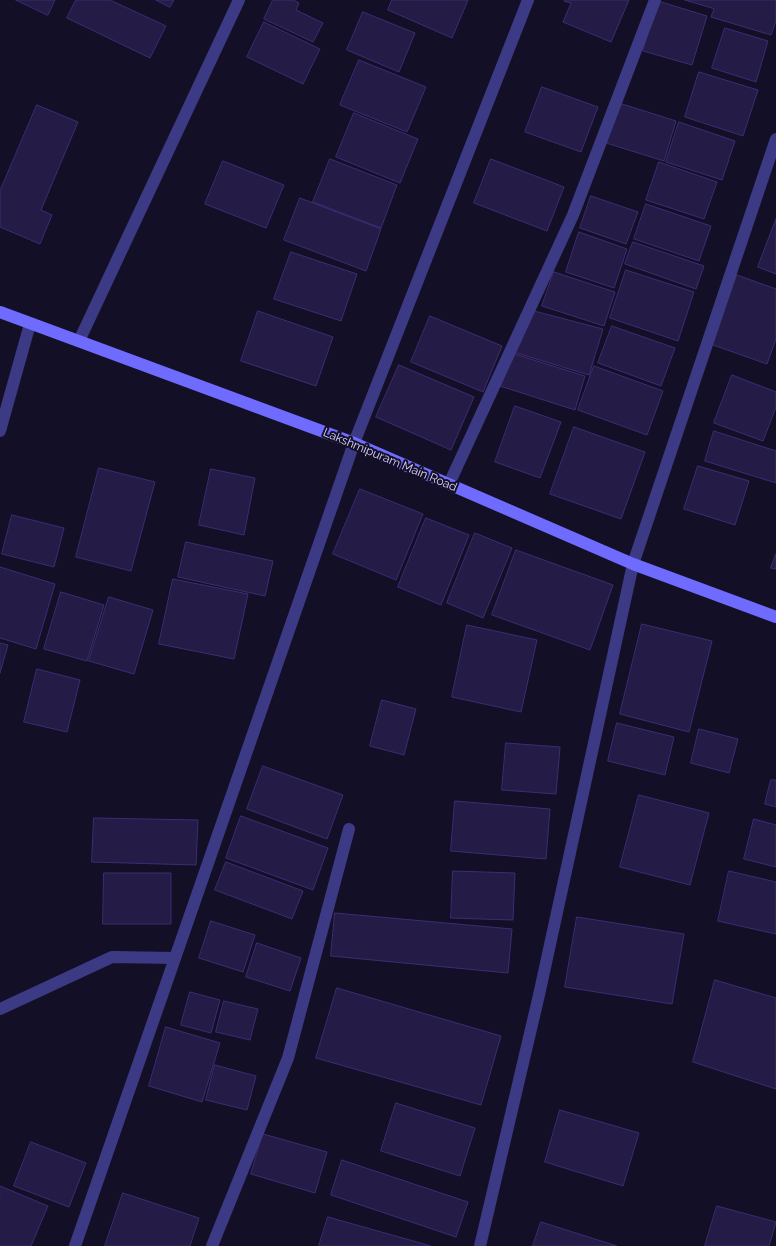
<!DOCTYPE html>
<html>
<head>
<meta charset="utf-8">
<style>
  body { margin:0 }
  canvas { display:block; background:#130f26 }
</style>
</head>
<body>
<canvas width="776" height="1246"></canvas>
<script>
const context = document.querySelector('canvas').getContext('2d');
context.lineJoin = 'round';
function fillPath(path, color) { context.fillStyle = color; context.fill(path, 'evenodd'); }
function stroke(path, color, width, dash) { context.strokeStyle = color; context.lineWidth = width; context.lineCap = dash ? 'butt' : 'round'; context.setLineDash(dash || []); context.stroke(path); }
function drawText(font, color, halo, rows, align = 'center') {
  context.font = font + ' Raleway,sans-serif'; context.lineWidth = 4; context.setLineDash([]); context.textBaseline = 'middle'; context.strokeStyle = halo; context.fillStyle = color; for (const [text, x, y, turn = 0] of rows) {
    context.save(); context.translate(x, y); context.rotate((+turn || 0) * Math.PI / 180); context.textAlign = isNaN(turn) ? turn : align; if (halo) context.strokeText(text, 0, 0); context.fillText(text, 0, 0); context.restore();
  }
}
const building = new Path2D(`
  M16,0h39l-7,15z
  M76,0h34l56,26 -16,32 -83,-40z
  M156,0h18l-4,7z
  M273,0h20l6,3 -3,7 27,13 -10,19 -49,-23z
  M392,0h76l-16,38 -64,-28z
  M565,0h64l-18,42 -48,-20 8,-19 -7,-2z
  M685,0h91v21l-5,14 -60,-18 3,-8z
  M658,1l49,15 -15,49 -49,-14z
  M363,12l52,21 -16,39 -52,-22z
  M264,22l56,27 -17,35 -56,-27z
  M725,28l43,13 -12,41 -44,-14z
  M359,60l67,27 -19,45 -67,-27z
  M699,72l59,18 -15,46 -58,-19z
  M542,87l56,20 -17,45 -56,-20z
  M619,103l57,18 -12,40 -58,-18z
  M37,105l41,17 -37,88 11,5 -12,29 -40,-17v-36z
  M354,113l64,26 -18,44 -64,-26z
  M679,122l56,19 -13,39 -56,-18z
  M330,159l67,26 -16,43 -68,-26z
  M491,159l73,28 -17,44 -73,-28z
  M223,161l61,24 -18,43 -61,-24z
  M659,162l58,20 -13,37 -58,-19z
  M591,196l47,16 -12,32 -46,-16z
  M300,198l81,31 -15,42 -82,-31z
  M646,204l65,22 -12,35 -65,-22z
  M776,219v55l-18,-7z
  M579,232l48,17 -13,39 -48,-16z
  M633,242l71,24 -8,23 -71,-25z
  M291,252l66,22 -16,47 -67,-22z
  M626,270l68,22 -16,49 -68,-23z
  M554,272l61,20 -11,34 -62,-20z
  M737,275l39,14v50l-9,25 -54,-19z
  M258,311l75,26 -17,49 -75,-25z
  M534,311l69,18 -14,46 -76,-23z
  M430,316l72,30 -19,46 -72,-30z
  M612,326l63,22 -14,38 -63,-23z
  M511,353l74,23 -10,34 -75,-24z
  M399,365l75,32 -23,53 -75,-33z
  M594,366l69,25 -16,44 -69,-25z
  M732,375l44,17v15l-13,34 -49,-18z
  M515,406l46,16 -21,56 -45,-16z
  M574,427l71,25 -24,67 -71,-25z
  M714,431l62,20v32l-71,-22z
  M698,466l51,15 -14,44 -51,-16z
  M99,468l56,14 -24,89 -55,-14z
  M211,469l44,9 -11,57 -45,-10z
  M360,489l63,25 -27,66 -63,-26z
  M12,515l52,13 -10,39 -52,-13z
  M426,518l43,17 -28,70 -43,-18z
  M475,533l37,15 -29,70 -36,-15z
  M186,542l87,19 -8,35 -87,-19z
  M516,550l97,35 -23,65 -98,-35z
  M776,554v15l-5,-1z
  M0,567l55,17 -19,65 -36,-11z
  M173,579l75,15 -14,65 -75,-15z
  M61,592l43,13 -17,56 -43,-12z
  M109,597l44,13 -19,64 -45,-13z
  M642,624l70,17 -23,91 -69,-18z
  M467,625l70,15 -16,72 -69,-15z
  M0,643l8,2 -8,28z
  M37,669l43,11 -13,52 -43,-10z
  M382,700l34,9 -12,46 -34,-9z
  M617,723l57,14 -9,38 -57,-14z
  M699,729l39,10 -9,34 -38,-10z
  M506,743l54,4 -4,47 -54,-4z
  M263,766l80,29 -16,44 -80,-30z
  M771,780h5v27l-11,-3z
  M639,795l70,18 -19,72 -70,-18z
  M455,801l95,8 -4,50 -95,-8z
  M241,816l87,32 -15,42 -87,-32z
  M94,818l104,2 -2,45 -104,-3z
  M754,819l22,6v42l-32,-8z
  M226,862l77,29 -11,28 -77,-29z
  M453,871l62,2 -2,47 -62,-2z
  M729,871l47,11v52l-58,-13z
  M104,873h67v51h-68z
  M335,913l177,16 -4,44 -177,-17z
  M577,917l107,17 -12,70 -107,-17z
  M211,921l44,14 -12,37 -44,-14z
  M257,943l44,15 -11,33 -44,-14z
  M715,980l61,18v91l-83,-27z
  M337,988l164,48 -20,69 -165,-47z
  M190,992l30,8 -9,33 -30,-8z
  M224,1001l34,8 -8,31 -34,-8z
  M166,1027l54,16 -18,59 -53,-16z
  M215,1065l41,11 -9,34 -41,-10z
  M396,1103l79,25 -15,48 -79,-25z
  M560,1110l79,23 -16,53 -78,-24z
  M263,1134l64,18 -12,41 -64,-19z
  M31,1142l55,21 -17,44 -55,-21z
  M342,1160l126,42 -12,35 -125,-42z
  M0,1186l48,20 -17,40h-31z
  M123,1193l76,25 -9,28h-85z
  M717,1206l59,16 -7,24h-64z
  M328,1217l103,29h-112z
  M541,1222l76,24h-84z`);
fillPath(building, '#241b47');
stroke(building, '#3b2d73', 1);
stroke(new Path2D(`
  M79,341l160,-341
  M0,431l30,-107
  M449,484l124,-269 82,-215
  M0,1009l112,-52 63,1
  M75,1246l279,-803 174,-443
  M212,1246l76,-188 61,-229
  M480,1246l59,-251 94,-431 143,-425`), '#3d3a85', 12);
stroke(new Path2D(`
  M0,312l354,131 279,121 143,53`), '#6f6bff', 12);
drawText('12px', '#d9d4ff', '#130f26', [
  ["Lakshmipuram Main Road",390,460,23]
]);
</script>
</body>
</html>
